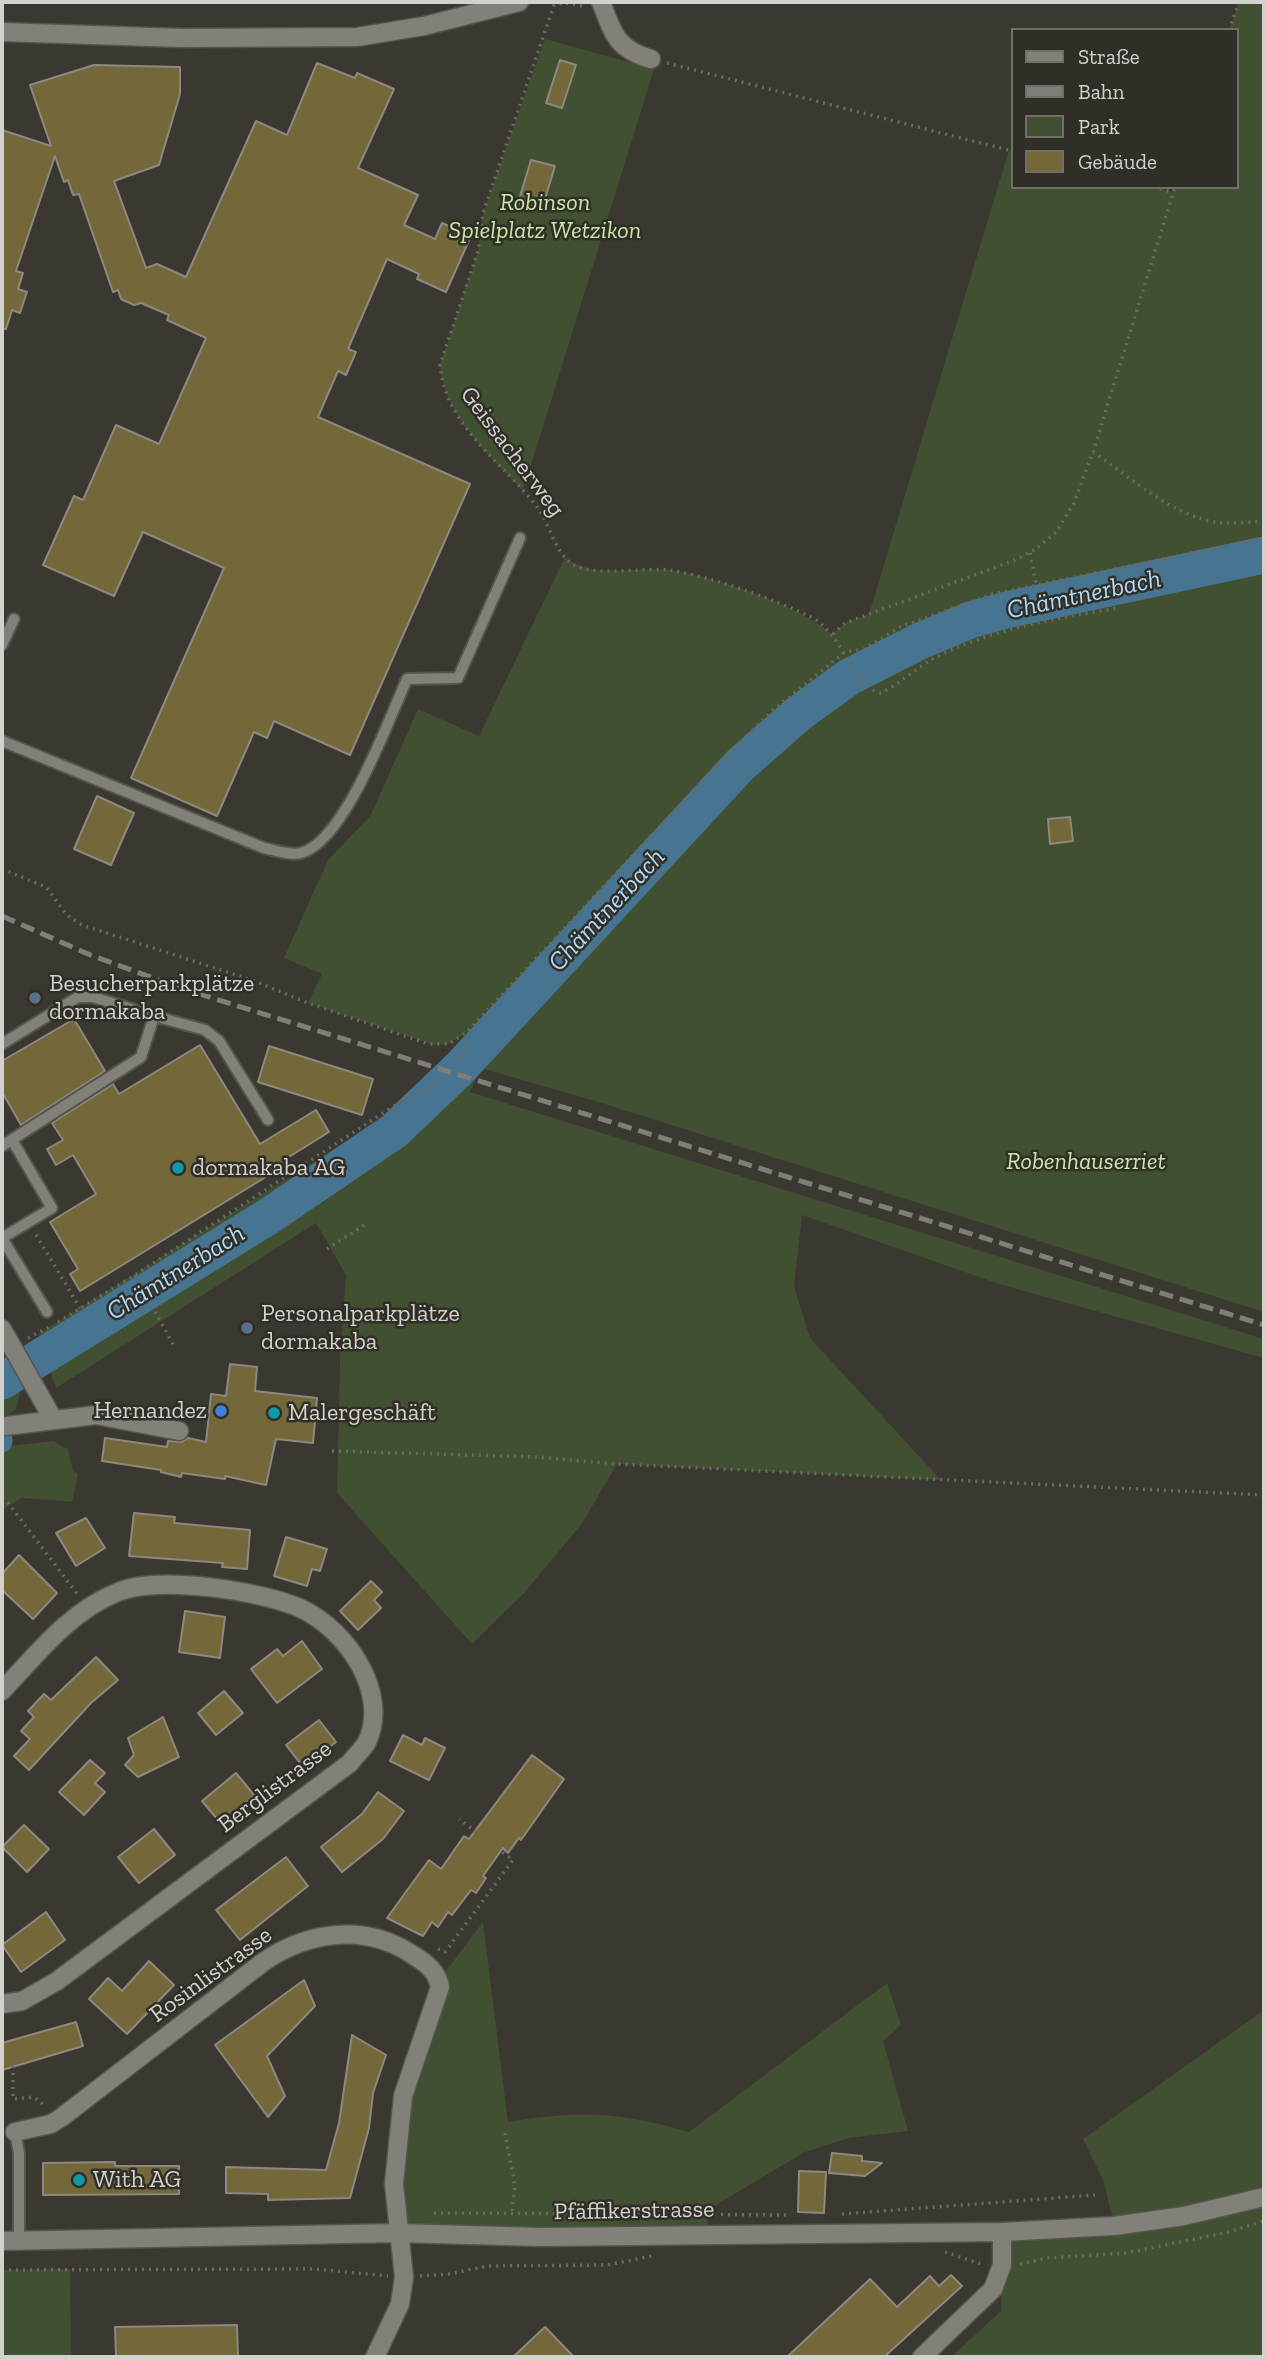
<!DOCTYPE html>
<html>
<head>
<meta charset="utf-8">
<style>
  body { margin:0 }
  #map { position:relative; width:1266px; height:2359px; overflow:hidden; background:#3a3831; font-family:"Zilla Slab",serif }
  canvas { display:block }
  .frame { position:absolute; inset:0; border:4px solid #d2d1cd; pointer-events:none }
  .legend { position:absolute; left:1011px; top:28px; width:228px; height:161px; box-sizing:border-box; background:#302e27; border:2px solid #716f69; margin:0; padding:9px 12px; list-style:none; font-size:21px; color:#d2d1cd }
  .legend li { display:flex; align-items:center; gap:14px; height:35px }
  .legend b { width:35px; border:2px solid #716f69 }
</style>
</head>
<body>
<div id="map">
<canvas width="1266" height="2359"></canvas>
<div class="frame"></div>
<ul class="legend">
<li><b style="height:9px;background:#828078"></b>Straße</li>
<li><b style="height:9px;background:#807e79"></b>Bahn</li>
<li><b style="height:19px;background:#405030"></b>Park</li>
<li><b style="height:19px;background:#746739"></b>Gebäude</li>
</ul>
</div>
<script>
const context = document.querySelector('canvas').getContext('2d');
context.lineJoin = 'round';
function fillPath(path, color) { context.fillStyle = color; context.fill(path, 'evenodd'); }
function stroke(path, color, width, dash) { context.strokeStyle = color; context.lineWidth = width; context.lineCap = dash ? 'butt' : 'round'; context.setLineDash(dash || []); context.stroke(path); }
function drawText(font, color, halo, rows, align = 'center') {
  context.font = font + ' "Zilla Slab",serif'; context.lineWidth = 5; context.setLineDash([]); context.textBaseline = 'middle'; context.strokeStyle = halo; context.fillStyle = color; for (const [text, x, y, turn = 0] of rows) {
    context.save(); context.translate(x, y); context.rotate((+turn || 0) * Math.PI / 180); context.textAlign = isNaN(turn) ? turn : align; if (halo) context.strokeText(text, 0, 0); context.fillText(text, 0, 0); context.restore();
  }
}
fillPath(new Path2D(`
  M1239,2h25v1310l-659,-208 -124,-36 -11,24 794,247v19l-265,-74 -197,-69 -8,71 16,52 131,142 -324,-16 -36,61 -56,67 -53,52 -135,-151 3,-133 6,-85 -30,-52 -260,165 -18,-54 399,-249c15,-15 29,-30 29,-52l-18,11 -14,1 -126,-42 14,-29 -38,-16 44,-98 43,-45 47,-106 61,27 86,-179c26,23 70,9 103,13 46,6 130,35 164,64l13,-11 24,-9 140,-464 3,1v36h141l19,5 3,-5h61v-157h-7z
  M545,39l109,30 -131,422c-34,-36 -79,-75 -83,-126l38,-114 5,-38z
  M8,1377l12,17 -4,15 -14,9v-37z
  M6,1426l5,20 42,-5 15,8 5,22 5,3 -6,28 -50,-4 -20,12v-82z
  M483,1922l25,200c71,-12 112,-10 181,10l198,-149 14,42 -18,16 25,90 -59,7 -44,14 -89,53 -7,9 -4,20 -308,-1 -2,-76 44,-177z
  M1264,2010v347h-313l50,-46 1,-79 112,-7 -10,-43 -21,-43z
  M70,2269l1,88h-69v-87z`), '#405030');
stroke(new Path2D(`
  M2,1439v3`), '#477490', 21);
stroke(new Path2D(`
  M2,1381l267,-165 125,-85 66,-63 280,-303 58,-51 51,-37 71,-36 50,-21 36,-10 258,-55`), '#477490', 37);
const building = new Path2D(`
  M560,60l16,5 -14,43 -16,-5z
  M317,63l38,15 2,-5 37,16 -36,79 60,27 -14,30 31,14 7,-16 29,13 -25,56 -29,-13 2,-5 -32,-15 -39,90 8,3 -10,23 -8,-4 -20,46 152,67 -120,271 -76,-34 -7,17 -13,-6 -37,84 -86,-38 93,-210 -81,-36 -29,64 -71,-31 31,-69 9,4 33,-75 43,19 47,-106 -39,-18 2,-5 -28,-12 -7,2 -13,-6 -3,-9 -5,2 -34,-98 -6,1 -5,-15 -4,2 -9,-26 -39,115 7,2 -5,16 9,3 -7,21 -8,-3 -6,19h-4v-199l49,16 -21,-61 64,-20 86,2v27l-21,71 -45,16 32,87 11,-4 29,13 70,-156 31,14z
  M531,160l24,6 -13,43 -24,-6z
  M97,796l37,17 -23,52 -37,-16z
  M1070,817l3,24 -23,3 -2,-25z
  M74,1019l31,52 -84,54 -19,-33v-31z
  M200,1045l60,99 56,-34 13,22 -45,28 3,4 -207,127 -10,-17 8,-5 -28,-47 46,-28 -23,-39 -17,10 -9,-16 16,-9 -11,-17 61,-39 6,10z
  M269,1046l104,33 -11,36 -104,-33z
  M230,1364l27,3 -2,24 62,7 -4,45 -37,-4 -10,46 -41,-9v3l-43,-6 -1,4 -20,-5v-2l-59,-9 3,-23 62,9 1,-6 14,1 6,-4 18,4 5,-48 15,2z
  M134,1513l41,4 -1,6 76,7 -3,39 -25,-2 1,-4 -94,-7z
  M86,1518l19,30 -29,18 -20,-33z
  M286,1537l41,12 -7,22 -8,-2 -5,17 -33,-10z
  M19,1555l38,38 -24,26 -31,-29v-16z
  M371,1581l11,11 -8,8 7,8 -23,22 -18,-19z
  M185,1611l40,6 -5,41 -41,-6z
  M302,1641l20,28 -45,34 -26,-34 26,-20 6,7z
  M96,1657l22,23 -27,23 -62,67 -15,-14 16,-17 -9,-8 13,-14 -6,-6 16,-17 7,6z
  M224,1691l19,22 -27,22 -18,-22z
  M163,1717l16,40 -41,20 -13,-12 9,-10 -6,-17z
  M319,1720l17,22 -33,25 -17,-22z
  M403,1735l19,10 3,-7 20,10 -16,32 -39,-19z
  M532,1755l32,24 -43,61 -2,-2 -11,15 -5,-5 -20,28 3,2 -10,15 -5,-3 -19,25 -4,-3 -10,15 -6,-5 -9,14 -36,-18 42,-58 12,9 23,-33 5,3z
  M90,1760l15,13 -10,10 10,9 -21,23 -25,-23z
  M236,1773l18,22 -31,31 -21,-25z
  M378,1792l26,19 -21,28 -41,33 -21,-25 41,-33z
  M24,1825l25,24 -22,23 -25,-25z
  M154,1829l21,26 -36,28 -21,-26z
  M286,1857l22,29 -68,54 -24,-30z
  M46,1912l19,28 -44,32 -19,-27z
  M149,1961l25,24 -47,49 -38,-35 19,-21 14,13z
  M304,1980l11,26 -48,50 18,40 -17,21 -53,-72z
  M76,2022l7,24 -81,24v-27z
  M352,2035l34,20 -13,38 -4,35 -19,70 -82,2v-6l-42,-1v-26l100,3 13,-47z
  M832,2153l30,3v5l20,2 -17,13 -36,-3z
  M115,2162v4h64v28l-136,1v-32z
  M799,2171l27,1 -2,41 -26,-1z
  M951,2275l11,11 -78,71h-97l83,-78 27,28 33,-31 9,10z
  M237,2325l1,32h-122l-1,-30z
  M545,2327l29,30h-61z`);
fillPath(building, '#746739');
stroke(building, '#8b8981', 2);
const lane = new Path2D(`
  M2,645l12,-26
  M2,741l262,107c10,2 28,8 37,5 44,-12 87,-132 106,-174l51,-1 62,-140
  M2,1044l76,-47h15l61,19
  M12,1140l40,68 -50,30 45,74
  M2,1146l139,-89 13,-41 51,14 14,11 49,79
  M15,2132l4,21v87`);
const street = new Path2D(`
  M601,2c12,31 15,47 50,57
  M2,32l180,6 175,-1 67,-11 95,-24
  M2,1329l51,90
  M6,1426l90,-11 83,16
  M2,1691c35,-37 68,-80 116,-99 41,-17 145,-1 184,17 44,21 88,83 65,133 -4,7 -12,14 -17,21l-293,218 -35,20 -20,3
  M15,2132l36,-8 11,-7 200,-154c45,-32 103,-40 151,-8 13,8 24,16 27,32l-37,109 -9,88 10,93 -4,27 -25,53
  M922,2357l71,-68 9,-24v-33`);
const secondary = new Path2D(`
  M2,2241l395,-8 144,4 461,-5 112,-6 70,-10 80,-19`);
stroke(lane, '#56544f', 14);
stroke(street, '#56544f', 21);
stroke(secondary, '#56544f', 21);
stroke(new Path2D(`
  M582,6l-17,-3 -11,2 -71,208 -5,38 -38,114c5,61 63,97 97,142 13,17 18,47 37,58 21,12 69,2 95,5 44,7 102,28 142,47 32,16 40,69 70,76 18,-9 33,-23 50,-33 51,-29 131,-43 188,-52
  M1229,30l10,-28
  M667,63l345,88
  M1153,187l19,5
  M1093,452c36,24 78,63 122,70 16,2 33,0 49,-1
  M1030,553l6,30
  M833,634l12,-11 170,-63 21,-11 20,-17 18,-29 19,-51 82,-265
  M2,869l44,18 21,28 15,10 170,55 56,23 120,41h20l19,-12 246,-262 58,-58 74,-60 19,-3 36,-22 93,-33 271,-56
  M36,1235l44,73
  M327,1249l39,-25
  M135,1275l39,71
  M58,1322l77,-47 274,-179c32,-12 55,-27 58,-64
  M28,1338l21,-11
  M332,1451l205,6 80,7 647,31
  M2,1452l8,-8
  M2,1500h4l72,95
  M438,1949l7,3 68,-92 -54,-41
  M13,2066v33l20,-2 13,9
  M505,2133l10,53 -3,25
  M434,2213l356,2
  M842,2214l253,-19
  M945,2252l39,13
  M1020,2264l27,-6 79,-5 103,-21 35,-11
  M2,2270l312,-1 74,7
  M420,2276l29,-2 38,-8 120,-1 45,-9`), '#6a6962', 3.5, [2, 5]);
stroke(lane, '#828078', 10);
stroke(street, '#828078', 18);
stroke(secondary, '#828078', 18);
stroke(new Path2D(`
  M2,916l86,38 92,34 1084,337`), '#807e79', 5, [14, 7]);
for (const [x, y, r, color] of [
  [35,998,7,"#5c6f8a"],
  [178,1168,7,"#0f9aa8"],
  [247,1328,7,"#5c6f8a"],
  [221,1411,7,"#3f7fe0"],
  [274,1413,7,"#0f9aa8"],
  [79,2180,7,"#0f9aa8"]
]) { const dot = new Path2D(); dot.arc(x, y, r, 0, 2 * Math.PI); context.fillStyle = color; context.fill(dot); stroke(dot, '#302e27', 2.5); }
drawText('italic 24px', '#c6eaa6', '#302e27', [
  ["Robinson",545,203],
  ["Spielplatz Wetzikon",545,231],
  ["Robenhauserriet",1086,1162]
]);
drawText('24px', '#d2d1cd', '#302e27', [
  ["Geissacherweg",512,452,53],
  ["Berglistrasse",275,1787,-37],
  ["Rosinlistrasse",211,1975,-36],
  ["Pfäffikerstrasse",634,2211,-1]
]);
drawText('24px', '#d2d1cd', '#302e27', [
  ["Besucherparkplätze",49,984],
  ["dormakaba",49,1012],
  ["dormakaba AG",192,1168],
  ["Personalparkplätze",261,1314],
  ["dormakaba",261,1342],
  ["Hernandez",207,1411,"right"],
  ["Malergeschäft",288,1413],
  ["With AG",93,2180]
], 'left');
drawText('italic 26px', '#b1dbf6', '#302e27', [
  ["Chämtnerbach",1084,595,-12],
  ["Chämtnerbach",607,910,-47],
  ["Chämtnerbach",176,1273,-32]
]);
</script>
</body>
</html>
